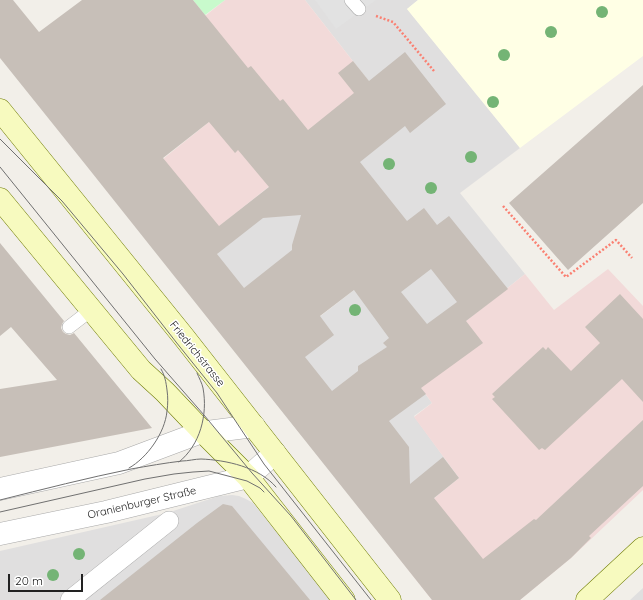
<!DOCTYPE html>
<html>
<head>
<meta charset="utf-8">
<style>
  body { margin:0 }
  #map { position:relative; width:643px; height:600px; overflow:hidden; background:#f2efe9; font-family:Quicksand,sans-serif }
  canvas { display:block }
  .scale { position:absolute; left:8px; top:574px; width:75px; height:18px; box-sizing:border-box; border:2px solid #222; border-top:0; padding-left:5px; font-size:12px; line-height:14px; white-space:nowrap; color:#222; -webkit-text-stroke:3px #fff; paint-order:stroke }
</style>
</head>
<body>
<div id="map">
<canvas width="643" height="600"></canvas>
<div class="scale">20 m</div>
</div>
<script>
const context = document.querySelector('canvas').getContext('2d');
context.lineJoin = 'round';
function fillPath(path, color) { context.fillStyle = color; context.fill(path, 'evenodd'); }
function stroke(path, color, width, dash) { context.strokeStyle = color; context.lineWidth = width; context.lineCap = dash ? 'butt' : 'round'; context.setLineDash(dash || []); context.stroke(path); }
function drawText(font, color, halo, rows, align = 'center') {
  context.font = font + ' Quicksand,sans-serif'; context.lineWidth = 3; context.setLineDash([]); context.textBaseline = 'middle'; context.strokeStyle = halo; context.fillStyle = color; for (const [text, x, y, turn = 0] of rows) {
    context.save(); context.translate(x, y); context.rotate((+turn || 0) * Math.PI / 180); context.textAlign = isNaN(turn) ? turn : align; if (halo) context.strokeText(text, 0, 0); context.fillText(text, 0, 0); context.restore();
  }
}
fillPath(new Path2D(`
  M305,0h113l-11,9 113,139 -60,45 65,81 -59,47 -61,45 27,37 -18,13 45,62 -75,61 -134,-168 113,-88 -142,51 -5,-105 165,-132z
  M232,495l7,1 7,3 7,4 79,97h-332v-49l167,-38 52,-17z
  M643,588v12h-13z`), '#e0dfdf');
fillPath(new Path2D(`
  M225,0h80l76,97 -165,132 -103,-30 116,-93 -54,-66z
  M608,269l35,37v184l-72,68 -51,42h-88l-48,-61 75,-61 -45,-61 18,-14 -27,-37 61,-45 59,-47 29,36z`), '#f2dad9');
fillPath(new Path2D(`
  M418,0h225v56l-123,92 -113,-139z`), '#ffffe5');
fillPath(new Path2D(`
  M193,0h32l-20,15z`), '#c8facc');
fillPath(new Path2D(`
  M315,0h61l-40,29z`), '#e2e2e2');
fillPath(new Path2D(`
  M0,0h13l26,32 43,-32h111l55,68 3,-2 29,35 3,-2 25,31 46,-37 -16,-20 15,-12 16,20 36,-29 41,52 -36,29 -5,-7 -45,36 47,59 17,-13 13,17 12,-9 59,73 -42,32 17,22 -62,45 5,6 -37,27 20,26 1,37 33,-27 16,21 -25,20 49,61 51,-40 2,1 107,-100v66l-54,50 2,2 -20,20 -51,42h-88l-347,-436 -85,-106zM209,122l26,31 3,-3 31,37 -50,39 -56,-68zM301,215l-9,30v5l-48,38 -27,-34 46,-36zM431,269l26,33 -30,22 -26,-32zM354,290l35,48 -6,5 4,4 -29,19v5l-26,20 -27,-34 29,-22 -14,-19z
  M643,85v118l-75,67 -59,-67z
  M0,243l64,78 -2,3 -1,4 2,4 3,2 4,1 4,-2 78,95 -152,29v-68l57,-9 -46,-53 -11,9z
  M620,294l23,25v83l-21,-23 -77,71 -3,-2 -3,2 -47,-51 3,-2 -3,-3 51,-47 3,3 2,-3 23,24 29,-28 -15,-16z
  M223,504l9,2 78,94h-210l97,-77z`), '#c7bfb8');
const service = new Path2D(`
  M351,0l8,9
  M69,327l22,-17`);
const pedestrian = new Path2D(`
  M70,600l99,-79`);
const tertiary = new Path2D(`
  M0,489l119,-26 80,-30 55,-7
  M0,534l106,-22 142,-35 27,-24`);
const secondary = new Path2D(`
  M0,110l183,226 207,264
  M0,199l141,171 24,22 36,38 47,47 96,123
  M587,600l56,-52`);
stroke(service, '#a9a9a9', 14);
stroke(pedestrian, '#a9a9a9', 20);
stroke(tertiary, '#a9a9a9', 23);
stroke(secondary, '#707d05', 23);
stroke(new Path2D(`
  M376,16l17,6 41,49
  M503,206l63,71 50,-37 16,18`), '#fa8072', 2.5, [2, 2]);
stroke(service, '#fff', 13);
stroke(pedestrian, '#fff', 19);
stroke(tertiary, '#fff', 22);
stroke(secondary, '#f7fabf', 22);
stroke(new Path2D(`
  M0,139l62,62 61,73 53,68 41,51 47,71 107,136
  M0,167l155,192 49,56 48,58 39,43 65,84
  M179,462c21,-17 29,-47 24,-74 -1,-5 -4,-10 -6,-15
  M129,468c18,-10 36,-35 38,-57 1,-7 1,-14 0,-21 -1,-8 -2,-14 -6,-21
  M0,500c44,-11 87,-22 131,-31 17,-3 34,-6 51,-8 6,0 13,-2 19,-2 25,1 58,8 75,28
  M0,512l145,-33 29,-5 19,-2 16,-1 38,10 13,7 4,4`), '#707070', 1);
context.fillStyle = '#74b475';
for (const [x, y] of [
  [602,12],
  [551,32],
  [504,55],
  [493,102],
  [471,157],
  [389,164],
  [431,188],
  [355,310],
  [79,554],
  [53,575]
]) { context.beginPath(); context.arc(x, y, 6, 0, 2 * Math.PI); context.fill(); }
drawText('11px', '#222', '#fff', [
  ["Friedrichstrasse",197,354,51],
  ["Oranienburger Straße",142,503,-13]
]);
</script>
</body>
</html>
